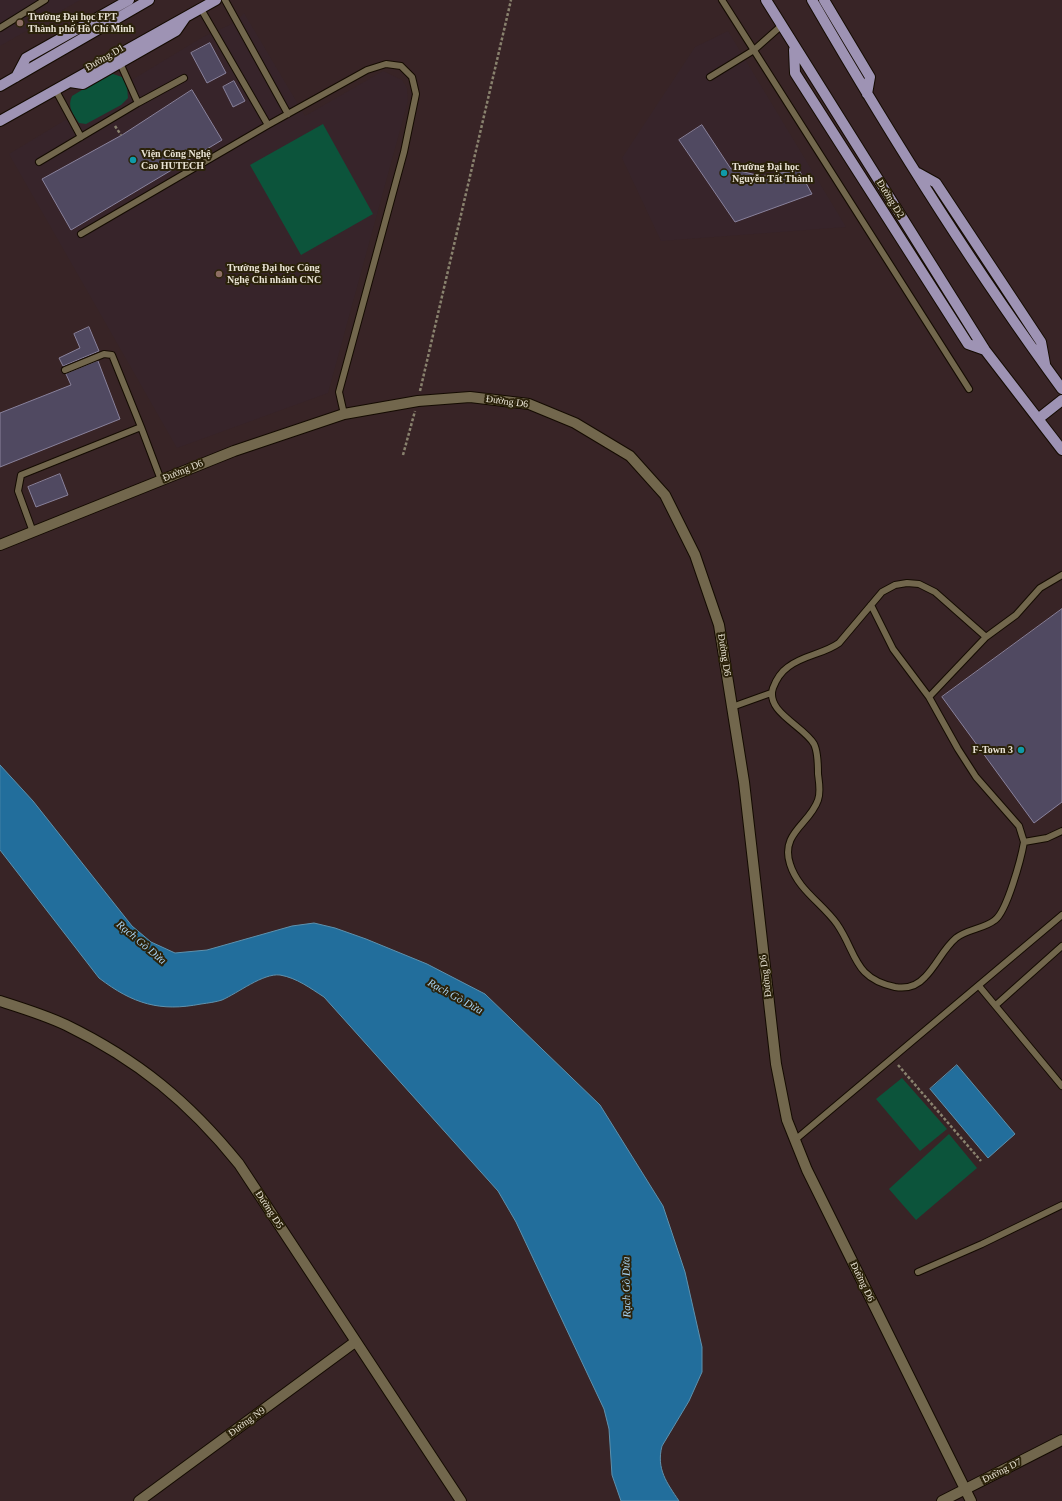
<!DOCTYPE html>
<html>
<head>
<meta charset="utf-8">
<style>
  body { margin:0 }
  canvas { display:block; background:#2b220a }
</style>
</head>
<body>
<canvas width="1062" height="1501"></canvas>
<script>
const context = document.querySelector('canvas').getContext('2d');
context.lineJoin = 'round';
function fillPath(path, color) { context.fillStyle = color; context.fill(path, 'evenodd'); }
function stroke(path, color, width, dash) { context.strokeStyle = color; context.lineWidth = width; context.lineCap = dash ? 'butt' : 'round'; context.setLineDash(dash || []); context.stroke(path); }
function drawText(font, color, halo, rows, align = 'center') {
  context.font = font + ' Georgia,serif'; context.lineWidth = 4; context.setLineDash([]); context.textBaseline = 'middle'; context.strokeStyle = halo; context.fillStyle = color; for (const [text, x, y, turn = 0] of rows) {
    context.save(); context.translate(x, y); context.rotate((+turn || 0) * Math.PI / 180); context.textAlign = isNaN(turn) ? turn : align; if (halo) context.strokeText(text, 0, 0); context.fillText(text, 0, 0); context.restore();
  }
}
fillPath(new Path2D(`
  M0,0h1062v1501h-1062z`), '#382426');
fillPath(new Path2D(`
  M0,0h80l-80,46z
  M244,13l61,103 78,-45 19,9 5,8 1,13 -80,292 -151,55 -168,-294 194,-117 33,-15z
  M728,31l118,196 -185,14 -39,-83 73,-111z`), '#37242a');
fillPath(new Path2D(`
  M110,73l12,4 5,9 1,12 -7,7 -35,19 -7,-1c-6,-9 -12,-16 -7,-27z
  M323,124l50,90 -72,41 -51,-90z
  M902,1078l45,51 -27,22 -44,-52z
  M949,1134l28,34 -61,52 -27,-31z`), '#0c543b');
const water = new Path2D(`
  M0,765l33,36 99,125 19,16 24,11 32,-3 85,-24 22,-3 21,5 31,11 61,25 58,30 115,111 63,101 22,66 17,75v25l-13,29 -27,45c-6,23 5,37 17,55h-58l-9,-26 -3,-46 -5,-20 -88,-187 -18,-31 -174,-194c-14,-9 -27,-19 -44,-22 -17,-2 -42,18 -58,25 -6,2 -14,3 -21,4 -41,8 -68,0 -102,-26l-99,-128z
  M957,1065l58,69 -27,24 -58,-69z`);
fillPath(water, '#226e9c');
stroke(water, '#5e91ad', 1);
const building = new Path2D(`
  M210,43l16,30 -19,10 -16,-30z
  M234,81l11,20 -12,6 -10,-20z
  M192,90l30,50 -151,90 -29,-51 80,-44z
  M702,125l29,44 30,7 38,-6 13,24 -77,28 -56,-82z
  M89,327l10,24 -36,15 -4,-8 21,-10 -6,-14z
  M98,361l22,58 -120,48v-54l71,-28 -5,-11z
  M60,474l8,21 -32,12 -8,-20z
  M1062,609v193l-28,21 -92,-126z`);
fillPath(building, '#504961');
stroke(building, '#89829c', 1);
const service = new Path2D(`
  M225,0l63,114
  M722,0l247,389
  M201,9l67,116
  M0,28l45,-28
  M120,63l18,40
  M710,77l44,-27 27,-24
  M55,89l26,48
  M39,162l99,-59 46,-25
  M81,234l187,-109 99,-55 19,-6 15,2 11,11 4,17 -12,58 -65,240 5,22
  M65,370l39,-16 8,1 29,72
  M33,532l-15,-41 3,-16 120,-48 20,53
  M871,605l22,44 36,48 29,52 18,28 43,49 5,16 23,-4 15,-7
  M986,637l-51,-45 -16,-8 -12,-1 -12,2 -13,7 -43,51c-15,11 -36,12 -51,24 -7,5 -12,13 -15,21 -8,24 31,38 41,56 4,8 4,21 4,30 1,8 3,18 0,26 -8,24 -38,33 -28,64 8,26 32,39 47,60 20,29 16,54 58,63 12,2 22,-1 30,-10 12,-12 18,-28 31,-39 11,-9 28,-9 39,-18 12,-9 26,-61 29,-78
  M929,697l57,-60 30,-22 24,-27 22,-13
  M732,707l39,-14
  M979,986l83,100
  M996,1005l66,-59
  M795,1140l267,-225
  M918,1272l64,-28 80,-39`);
const minor = new Path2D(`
  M0,545l234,-94 110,-37 74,-13 52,-4 59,7 46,19 55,33 35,39 30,60 24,70 25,157 32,282 11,56 20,50 164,331
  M0,1001c22,7 45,14 66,24 72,35 123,77 173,139l222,337
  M139,1501l216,-159
  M942,1501l120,-61`);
const primary = new Path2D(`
  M766,0l219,350 77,100
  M812,0c77,133 159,265 250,389
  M824,0l46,77 -3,17
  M794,50l1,23 173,271 17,6
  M16,77l10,-19 103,-58
  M70,82l13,2 93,-53 9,-13
  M0,86l149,-86
  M0,121l216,-121
  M918,173l18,10 105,159 4,22
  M1038,419l24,-19`);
stroke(service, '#140b00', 8);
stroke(minor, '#140b00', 12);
stroke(primary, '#140b00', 12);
stroke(new Path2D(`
  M115,126l6,9
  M420,391l91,-391
  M403,455l12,-44
  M898,1065l83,96`), '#89826e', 2.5, [3, 2]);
stroke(service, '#72674d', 6);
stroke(minor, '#72674d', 10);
stroke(primary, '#9e93b4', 10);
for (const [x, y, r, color] of [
  [20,23,4,"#8d6e63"],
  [133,160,4,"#0f9aa8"],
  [724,173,4,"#0f9aa8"],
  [219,274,4,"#8d6e63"],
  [1021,750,4,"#0f9aa8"]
]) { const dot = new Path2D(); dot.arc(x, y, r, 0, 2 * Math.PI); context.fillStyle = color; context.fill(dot); stroke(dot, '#2b220a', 1.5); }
drawText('bold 10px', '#e9e3d4', '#2b220a', [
  ["Trường Đại học FPT",28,17],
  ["Thành phố Hồ Chí Minh",28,29],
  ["Viện Công Nghệ",141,154],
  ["Cao HUTECH",141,166],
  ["Trường Đại học",732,167],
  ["Nguyễn Tất Thành",732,179],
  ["Trường Đại học Công",227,268],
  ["Nghệ Chi nhánh CNC",227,280],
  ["F-Town 3",1013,750,"right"]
], 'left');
drawText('10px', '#e9e3d4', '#2b220a', [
  ["Đường D1",105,58,-30],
  ["Đường D2",890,199,58],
  ["Đường D6",507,402,8],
  ["Đường D6",183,471,-22],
  ["Đường D6",724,655,81],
  ["Đường D6",766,976,-97],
  ["Đường D5",269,1210,57],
  ["Đường D6",862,1282,64],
  ["Đường N9",247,1422,-36],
  ["Đường D7",1002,1471,-27]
]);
drawText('italic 11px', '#a8d3f3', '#2b220a', [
  ["Rạch Gò Dừa",141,943,40],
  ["Rạch Gò Dừa",455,997,29],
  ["Rạch Gò Dừa",627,1287,-91]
]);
</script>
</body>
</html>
